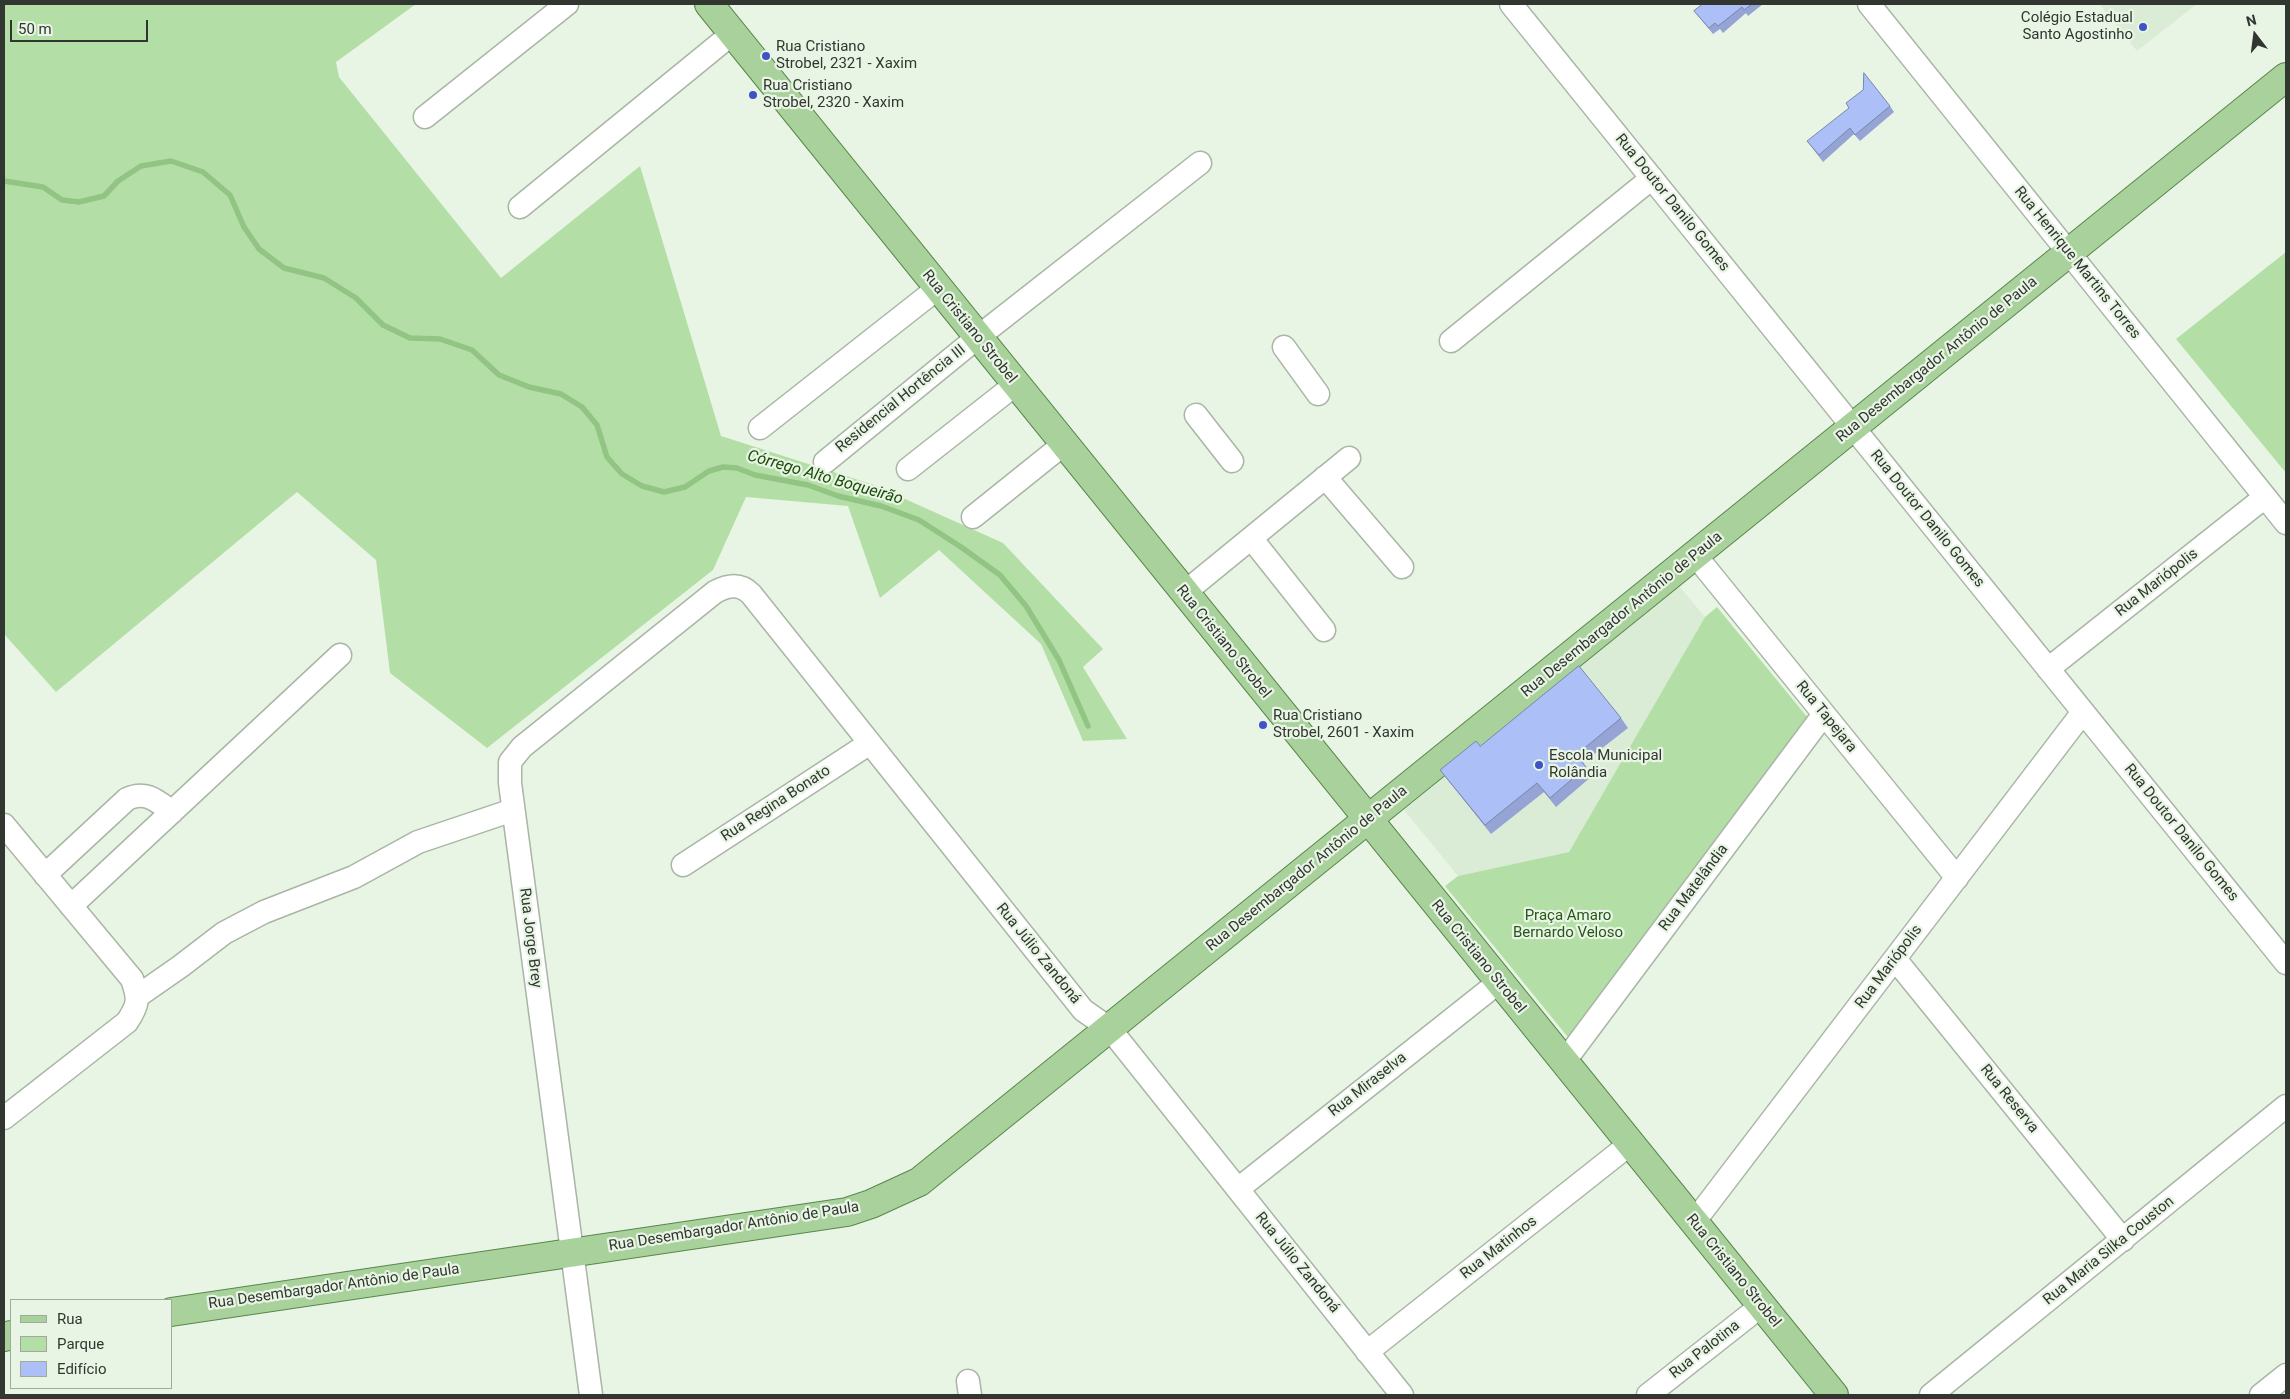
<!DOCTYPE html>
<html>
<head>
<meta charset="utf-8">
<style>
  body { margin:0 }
  #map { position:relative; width:2290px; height:1399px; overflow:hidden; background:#e8f5e4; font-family:Roboto,sans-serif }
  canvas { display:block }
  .frame { position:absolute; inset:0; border:5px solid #313630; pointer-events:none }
  .legend { position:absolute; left:10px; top:1299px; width:162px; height:90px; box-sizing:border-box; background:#e8f5e4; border:1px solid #9fa99c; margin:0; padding:6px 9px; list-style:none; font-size:15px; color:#313630 }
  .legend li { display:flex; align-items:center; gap:10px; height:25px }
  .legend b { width:25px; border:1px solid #9fa99c }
  .north { position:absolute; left:2230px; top:10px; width:50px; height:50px; -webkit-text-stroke:4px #e8f5e4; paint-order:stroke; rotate:345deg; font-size:14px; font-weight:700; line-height:20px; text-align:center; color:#313630 }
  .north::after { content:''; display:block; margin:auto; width:18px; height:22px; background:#313630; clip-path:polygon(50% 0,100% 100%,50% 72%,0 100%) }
  .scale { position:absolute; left:10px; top:20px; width:138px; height:22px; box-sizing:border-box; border:2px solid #313630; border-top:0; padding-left:6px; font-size:15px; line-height:18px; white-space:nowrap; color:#313630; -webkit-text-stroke:4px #e8f5e4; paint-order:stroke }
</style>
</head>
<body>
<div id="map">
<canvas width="2290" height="1399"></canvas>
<div class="frame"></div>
<ul class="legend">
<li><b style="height:6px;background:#a8d19c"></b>Rua</li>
<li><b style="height:14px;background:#b3dfa7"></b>Parque</li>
<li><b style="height:14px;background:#adbff7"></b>Edifício</li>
</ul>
<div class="north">N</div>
<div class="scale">50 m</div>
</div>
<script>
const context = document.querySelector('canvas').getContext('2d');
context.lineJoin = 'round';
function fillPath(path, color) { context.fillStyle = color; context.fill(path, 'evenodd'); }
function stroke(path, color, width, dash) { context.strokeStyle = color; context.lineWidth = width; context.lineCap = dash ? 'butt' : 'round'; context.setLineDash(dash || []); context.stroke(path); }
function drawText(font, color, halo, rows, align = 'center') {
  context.font = font + ' Roboto,sans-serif'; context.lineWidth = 4.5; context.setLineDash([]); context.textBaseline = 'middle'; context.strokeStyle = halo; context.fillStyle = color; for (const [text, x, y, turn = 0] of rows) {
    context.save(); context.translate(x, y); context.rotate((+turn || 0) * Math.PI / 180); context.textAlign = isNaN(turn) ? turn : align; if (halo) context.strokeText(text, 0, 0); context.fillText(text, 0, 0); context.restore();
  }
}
fillPath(new Path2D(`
  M2099,4h98l-60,47z
  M1678,585l27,32 -136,235 -111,24 -54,-66z`), '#daecd5');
fillPath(new Path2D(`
  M4,4h412l-80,58 3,15 162,201 139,-112 81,270 153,49 129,58 100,106 -20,18 44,72 -44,2 -42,-97 -102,-94 -59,48 -32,-92 -102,-9 -33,73 -226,178 -97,-75 -14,-113 -79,-68 -241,200 -52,-58z
  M2286,252v221l-110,-134z
  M1717,607l91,111 -237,323 -126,-155 13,-10 111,-24 136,-235z`), '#b3dfa7');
stroke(new Path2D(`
  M4,181l39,6 19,13 17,2 25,-6 14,-15 23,-15 30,-5 32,11 27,23 14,32 15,22 25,19 40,10 32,20 27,27 27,13 30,1 32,11 27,25 30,12 32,7 21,13 15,18 10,32 15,17 20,12 22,6 21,-5 24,-16 14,-4 14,1 18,7 53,10 30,11 43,10 38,14 42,27 39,28 26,31 33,54 29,66`), '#92c483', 5.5);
const minor = new Path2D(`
  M1511,4l775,959
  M1869,4l417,519
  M425,117l142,-113
  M520,207l213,-174
  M1451,341l201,-163
  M1284,347l34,47
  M1196,415l36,46
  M760,428l178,-140
  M825,462l153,-125 222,-174
  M908,469l108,-85
  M1325,477l77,90
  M973,517l91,-73
  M1251,538l73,92
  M1695,555l262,323
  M1184,593l165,-135
  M2048,669l217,-172
  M4,825l128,154c7,20 7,25 -5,43l-123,96
  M683,865l187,-122
  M45,875l82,-76c19,-9 30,2 45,13
  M71,906l269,-251
  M1895,959l228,281
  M138,996l43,-30 43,-33 40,-21 90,-35 64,-35 95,-32
  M1564,1062l260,-348
  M1238,1189l261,-207
  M1694,1222l389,-510
  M1367,1352l263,-208
  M968,1381l2,14
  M591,1395l-81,-612v-21l12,-15 193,-155c13,-7 25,-9 36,2l332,416 27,19 292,366
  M1648,1395l113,-89
  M1931,1395l355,-289
  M2261,1395l25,-20`);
const major = new Path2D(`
  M709,4l1125,1391
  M171,1312l676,-100 24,-8 48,-22 1367,-1105
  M4,1337l7,-2`);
stroke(minor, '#a9b5a5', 25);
stroke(major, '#59874b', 30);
stroke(minor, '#fff', 22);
stroke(major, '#a8d19c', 28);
fillPath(new Path2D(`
  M1703,4h60l-15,12 -2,-3 -23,20 -3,-4 -7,5 -19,-23z
  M1890,106l4,6 -34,29 -6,-7 -31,28 -16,-21z
  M1621,718l7,10 -45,35 9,13 -36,31 -12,-15 -53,42 -44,-55 -7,-9 40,-24z`), '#95a4d4');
const building = new Path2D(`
  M1703,4h49l-8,6 -2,-3 -24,19 -3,-3 -6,5 -15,-17z
  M1864,73l26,33 -35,29 -5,-7 -31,27 -12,-14 42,-33 -3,-5 17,-13z
  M1579,666l42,52 -45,37 10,12 -36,31 -13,-15 -52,42 -45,-55 36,-29 4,5z`);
fillPath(building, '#adbff7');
stroke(building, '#7986ad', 1);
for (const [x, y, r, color] of [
  [2143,27,5,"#3f53c7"],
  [766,56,5,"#3f53c7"],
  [753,95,5,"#3f53c7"],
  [1263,725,5,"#3f53c7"],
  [1539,765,5,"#3f53c7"]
]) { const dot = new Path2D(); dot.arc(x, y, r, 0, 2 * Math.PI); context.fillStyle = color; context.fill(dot); stroke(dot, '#e8f5e4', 2); }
drawText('15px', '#313630', '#e8f5e4', [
  ["Colégio Estadual",2133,18,"right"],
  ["Santo Agostinho",2133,35,"right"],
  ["Rua Cristiano",776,47],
  ["Strobel, 2321 - Xaxim",776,64],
  ["Rua Cristiano",763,86],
  ["Strobel, 2320 - Xaxim",763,103],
  ["Rua Cristiano",1273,716],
  ["Strobel, 2601 - Xaxim",1273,733],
  ["Escola Municipal",1549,756],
  ["Rolândia",1549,773]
], 'left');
drawText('15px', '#313630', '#e8f5e4', [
  ["Rua Doutor Danilo Gomes",1672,203,51],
  ["Rua Henrique Martins Torres",2077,263,51],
  ["Rua Cristiano Strobel",969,327,51],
  ["Rua Desembargador Antônio de Paula",1937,360,-39],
  ["Residencial Hortência III",901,399,-39],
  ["Rua Doutor Danilo Gomes",1927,519,51],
  ["Rua Mariópolis",2157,583,-38],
  ["Rua Desembargador Antônio de Paula",1622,615,-39],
  ["Rua Cristiano Strobel",1223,642,51],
  ["Rua Tapejara",1826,717,51],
  ["Rua Regina Bonato",776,804,-33],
  ["Rua Doutor Danilo Gomes",2181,833,51],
  ["Rua Desembargador Antônio de Paula",1307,869,-39],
  ["Rua Matelândia",1694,888,-53],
  ["Rua Jorge Brey",530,938,83],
  ["Rua Júlio Zandoná",1038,954,51],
  ["Rua Cristiano Strobel",1478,957,51],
  ["Rua Mariópolis",1889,967,-53],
  ["Rua Miraselva",1368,1085,-38],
  ["Rua Reserva",2009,1099,51],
  ["Rua Desembargador Antônio de Paula",734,1227,-9],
  ["Rua Matinhos",1499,1248,-38],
  ["Rua Maria Silka Couston",2109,1251,-39],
  ["Rua Júlio Zandoná",1297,1263,51],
  ["Rua Cristiano Strobel",1733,1271,51],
  ["Rua Desembargador Antônio de Paula",334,1287,-8],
  ["Rua Palotina",1705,1350,-38]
]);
drawText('15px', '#275617', '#e8f5e4', [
  ["Praça Amaro",1568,916],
  ["Bernardo Veloso",1568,933]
]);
drawText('italic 16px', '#1b4b08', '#e8f5e4', [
  ["Córrego Alto Boqueirão",825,478,16]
]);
</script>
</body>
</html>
